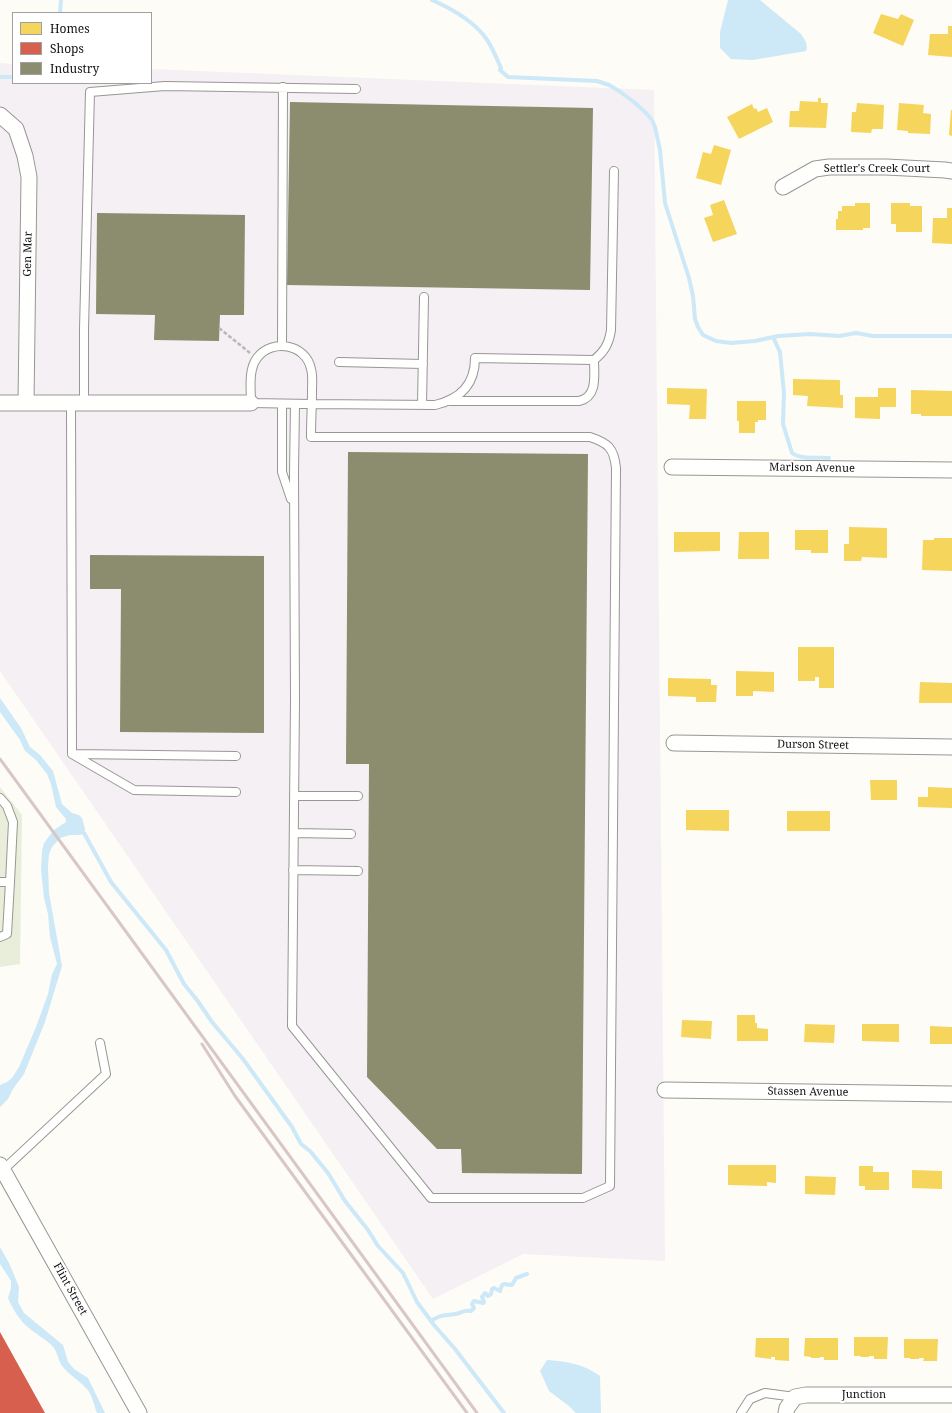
<!DOCTYPE html>
<html>
<head>
<meta charset="utf-8">
<style>
  body { margin:0 }
  #map { position:relative; width:952px; height:1413px; overflow:hidden; background:#fdfcf7; font-family:"Noto Serif",serif }
  canvas { display:block }
  .legend { position:absolute; left:12px; top:12px; width:140px; height:72px; box-sizing:border-box; background:#fff; border:1px solid #a0a0a0; margin:0; padding:5px 7px; list-style:none; font-size:12px; color:#111 }
  .legend li { display:flex; align-items:center; gap:8px; height:20px }
  .legend b { width:20px; border:1px solid #a0a0a0 }
</style>
</head>
<body>
<div id="map">
<canvas width="952" height="1413"></canvas>
<ul class="legend">
<li><b style="height:11px;background:#f6d55c"></b>Homes</li>
<li><b style="height:11px;background:#d6604d"></b>Shops</li>
<li><b style="height:11px;background:#8c8c6e"></b>Industry</li>
</ul>
</div>
<script>
const context = document.querySelector('canvas').getContext('2d');
context.lineJoin = 'round';
function fillPath(path, color) { context.fillStyle = color; context.fill(path, 'evenodd'); }
function stroke(path, color, width, dash) { context.strokeStyle = color; context.lineWidth = width; context.lineCap = dash ? 'butt' : 'round'; context.setLineDash(dash || []); context.stroke(path); }
function drawText(font, color, halo, rows, align = 'center') {
  context.font = font + ' "Noto Serif",serif'; context.lineWidth = 4; context.setLineDash([]); context.textBaseline = 'middle'; context.strokeStyle = halo; context.fillStyle = color; for (const [text, x, y, turn = 0] of rows) {
    context.save(); context.translate(x, y); context.rotate((+turn || 0) * Math.PI / 180); context.textAlign = isNaN(turn) ? turn : align; if (halo) context.strokeText(text, 0, 0); context.fillText(text, 0, 0); context.restore();
  }
}
fillPath(new Path2D(`
  M0,63l13,1v19h138v-14l503,21 11,1171 -142,-7 -90,45 -433,-628z`), '#f5f0f3');
fillPath(new Path2D(`
  M0,787l22,28 -2,149 -20,3z`), '#e9eedb');
fillPath(new Path2D(`
  M728,0h32l41,34 5,8 1,6 -1,3 -53,9 -22,-1 -11,-11v-16z
  M0,698l21,30 9,19 10,8 13,16 9,33 10,9 7,2 3,3 3,11 -1,4 -4,2h-10l-10,3 -8,9 -3,7 -1,13 1,26 13,73 -17,56 -21,52 -11,15 -5,10 -8,8v-22l7,-3 5,-4 7,-11 17,-40 12,-33 4,-20 5,-10 -7,-27 -2,-23 -4,-16 -3,-29 1,-18 2,-8 6,-8 4,-5 12,-8v-3l-10,-12 -5,-23 -4,-10 -11,-14 -11,-9 -5,-11 -20,-28z
  M0,1247l9,16 10,24 -1,15 6,11 39,32 5,17 6,7 14,9 17,35h-8c-3,-8 -5,-19 -11,-25 -7,-8 -17,-13 -23,-21 -5,-6 -5,-13 -9,-19 -6,-7 -13,-11 -20,-16 -12,-8 -20,-20 -26,-34l3,-10v-7l-11,-17z
  M547,1360c22,2 34,3 53,16l1,37h-25l-7,-7 -20,-15 -9,-20z`), '#cde8f7');
fillPath(new Path2D(`
  M881,14l17,5 3,-5 13,6 -11,26 -30,-13z
  M948,26h4v31l-24,-2 2,-21h18z
  M818,98h3v5h7l-2,25 -37,-1 1,-16h9l1,-10 18,1z
  M857,103l27,2 -1,24h-11l-1,4 -20,-1 1,-20h4z
  M899,103l25,2 -1,8 8,1 -1,20 -22,-1v-2l-11,-1z
  M752,104l2,5 2,-1 2,4 9,-4 6,14 -34,17 -12,-22z
  M951,110h1v26l-3,-1z
  M714,145l17,5 -10,35 -25,-7 7,-26 8,2z
  M724,200l13,34 -24,8 -9,-24 9,-3 -3,-10z
  M855,203h15v25h-7v2h-27v-11h2v-8h4v-5h13z
  M891,203h19v3h12v26h-26v-8h-5z
  M947,208h5v36l-20,-1 1,-25h14z
  M793,379l47,1v15h3v13l-36,-2 1,-10 -15,-1z
  M667,388l40,1 -1,30h-17l1,-14 -23,-1z
  M878,388h18v19h-16v12l-25,-1v-21h23z
  M911,390l41,1v25h-31v-2h-10z
  M737,401h29v19h-8v2h-3v11h-16v-12h-2z
  M849,527l38,1v30l-25,-1 -1,4h-17v-17h5z
  M795,530h33v23h-17v-3h-16z
  M674,532h46v19l-46,1z
  M739,532h30v27h-31z
  M934,538h18v33l-30,-1 1,-30h11z
  M798,647h36v41h-15v-11h-4v4h-17z
  M736,671l38,1v20l-21,-1v5h-17z
  M668,678l43,1v6h6l-1,17h-20v-5l-28,-1z
  M920,682l32,1v20h-33z
  M870,780h27v20h-26z
  M928,787l24,1v20l-34,-1v-10h10z
  M686,810h43v21l-43,-1z
  M787,811h43v20h-43z
  M737,1015h18v8h2v5l11,1v12h-31z
  M682,1020l30,1 -1,18 -30,-2z
  M805,1024l30,1 -1,18 -30,-1z
  M862,1024h37v18l-37,-1z
  M930,1026l22,1v17h-22z
  M728,1165h48v18l-9,-1v4l-39,-1z
  M859,1166h14v6h16v18h-24v-4h-6z
  M912,1170l30,1v18l-30,-1z
  M805,1176l31,1 -1,18 -30,-1z
  M854,1337h34l-1,22h-13v-3h-5v1h-9l1,-1h-7z
  M756,1338h33v23l-14,-1v-3h-4v2l-16,-2z
  M805,1338h33v22h-14v-3h-4v1h-9v-1l-7,-1z
  M904,1339h34l-1,22h-14l1,-3h-5v1h-9v-1h-6z`), '#f6d55c');
fillPath(new Path2D(`
  M0,1332l45,81h-45z`), '#d6604d');
fillPath(new Path2D(`
  M290,102l303,6 -3,182 -303,-5z
  M97,213l148,2 -1,100h-24l-1,26 -65,-1 1,-25 -59,-1z
  M348,452l240,2 -6,720 -120,-1 -1,-24h-24l-70,-72 2,-313h-23z
  M90,555l174,1v177l-144,-1 1,-143h-31z`), '#8c8c6e');
stroke(new Path2D(`
  M432,0c18,8 41,21 53,37 7,9 11,20 16,31l-1,2 8,7 89,4 12,4 10,6 15,11 12,11 6,7 3,7 5,23 5,53 24,75 4,18 2,23 3,8 5,8 13,6 15,2 24,-2 23,-5 32,-2 29,2 17,-3 17,3h79
  M60,13l1,-13
  M0,77h13
  M773,337l7,15 4,41 -1,31 9,29c9,7 26,4 37,5
  M79,831l5,2 27,49 55,68 18,34 13,16 15,22 31,37 49,68 9,17 9,7 18,22 17,28 23,29 10,16 25,27 14,29 17,23 21,24 49,64
  M431,1321c10,-7 14,-5 24,-7 7,-1 7,-4 16,-3l3,-3 -2,-4 2,-3 9,2 1,-1 -2,-5 3,-4 3,3 3,-2 1,-5 2,-1 6,3 2,-6 2,-1 8,1 4,-7 11,-4`), '#cde8f7', 4);
const service = new Path2D(`
  M282,345l1,-258
  M594,360c10,-8 15,-16 17,-30l3,-159
  M339,362l84,2
  M71,403l1,351 164,2
  M84,403v-74l6,-237 75,-6 191,3
  M282,404v68l9,27
  M295,404l-1,69 1,227 -3,326 139,172h152l27,-12 6,-718c-2,-20 -8,-25 -26,-31h-279c0,-16 1,-31 1,-46 0,-7 1,-15 -1,-22 -5,-25 -39,-31 -54,-11 -9,12 -6,31 -6,45l61,1 123,1c25,-6 40,-20 40,-47l119,2c0,15 4,37 -15,41h-129
  M422,405l2,-108
  M72,754l62,36 102,2
  M294,796h64
  M0,798l7,8 6,16 -3,60
  M294,833l57,1
  M293,870l65,1
  M0,882h10l-3,52 -7,3
  M3,1170l103,-96 -6,-31
  M741,1413l9,-14 15,-6 30,4`);
const minor = new Path2D(`
  M0,115l16,14 9,27 4,21 -3,226
  M783,187l32,-18 14,-2h57l59,3 7,1
  M0,403h251
  M672,467l280,3
  M674,743l278,4
  M665,1090l287,4
  M0,1165l139,248
  M786,1413l1,-5 8,-11 11,-2h146`);
stroke(service, '#979795', 10);
stroke(minor, '#979795', 17);
stroke(new Path2D(`
  M219,328l31,25`), '#b9b9b8', 2.5, [4, 2]);
stroke(service, '#fffffe', 8);
stroke(minor, '#fffffe', 15);
stroke(new Path2D(`
  M0,759l477,654
  M202,1044l33,52 232,317`), '#d9c6c7', 3);
drawText('11px', '#111', '#fff', [
  ["Settler's Creek Court",877,169],
  ["Gen Mar",28,254,-89],
  ["Marlson Avenue",812,468,1],
  ["Durson Street",813,745,1],
  ["Stassen Avenue",808,1092,1],
  ["Flint Street",70,1289,61],
  ["Junction",864,1395]
]);
</script>
</body>
</html>
